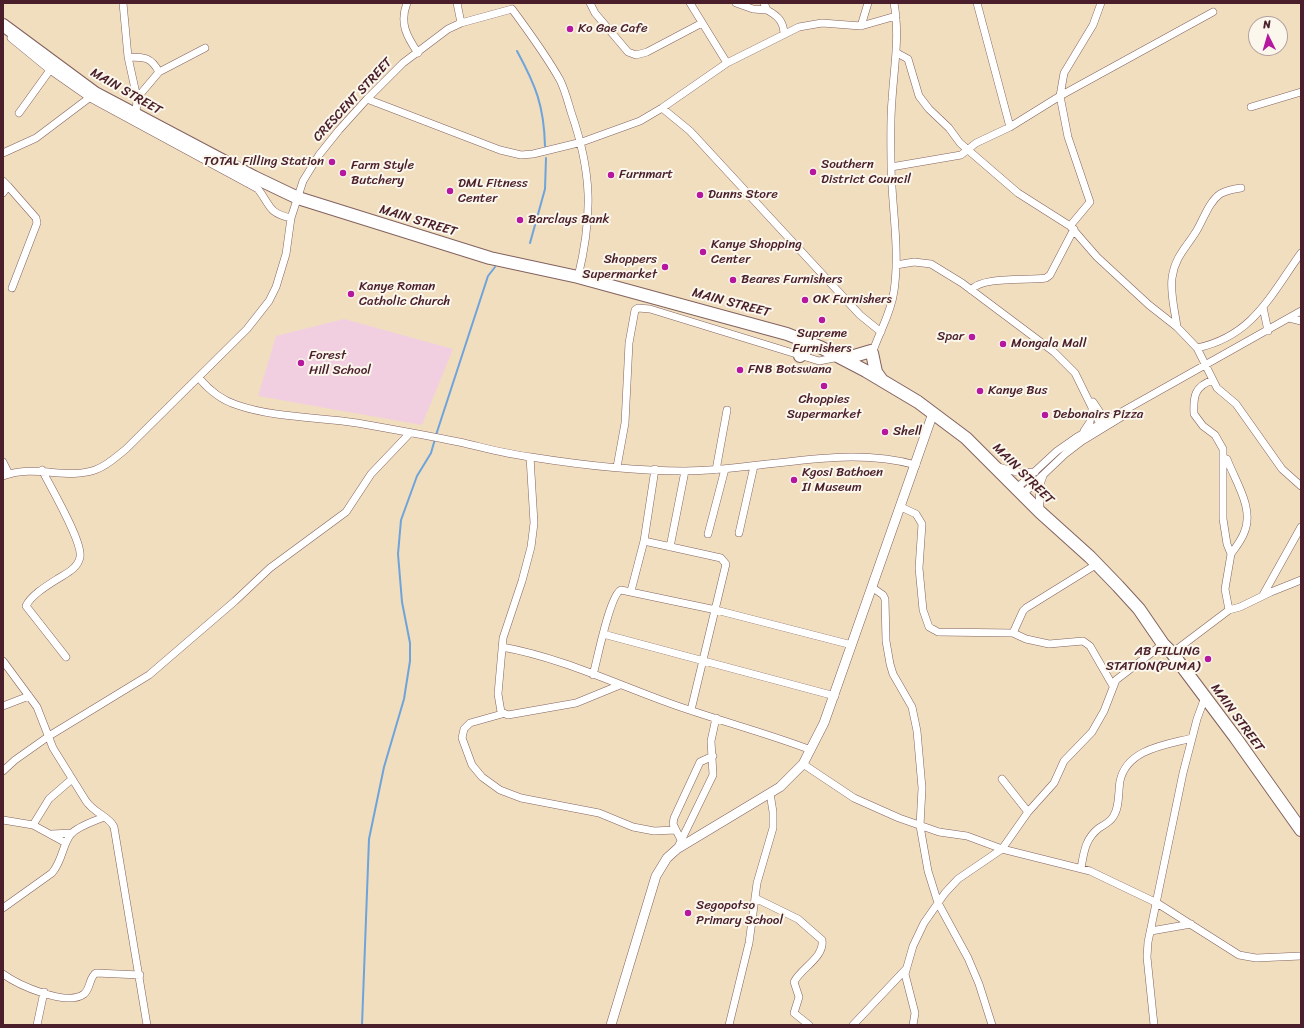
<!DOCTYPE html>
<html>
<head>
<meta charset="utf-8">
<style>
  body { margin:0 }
  #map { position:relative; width:1304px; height:1028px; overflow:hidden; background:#f0debf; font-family:Sriracha,sans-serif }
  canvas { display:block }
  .frame { position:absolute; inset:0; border:4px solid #4a1f2b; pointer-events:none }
  .north { position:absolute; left:1248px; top:16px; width:40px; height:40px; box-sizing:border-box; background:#fbf7ec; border:1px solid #b4a19f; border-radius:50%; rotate:355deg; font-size:11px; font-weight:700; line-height:16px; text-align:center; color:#4a1f2b }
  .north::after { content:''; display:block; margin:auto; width:14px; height:18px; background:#b5179e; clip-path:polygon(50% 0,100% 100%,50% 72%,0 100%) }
</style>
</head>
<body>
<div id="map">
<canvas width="1304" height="1028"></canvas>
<div class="frame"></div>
<div class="north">N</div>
</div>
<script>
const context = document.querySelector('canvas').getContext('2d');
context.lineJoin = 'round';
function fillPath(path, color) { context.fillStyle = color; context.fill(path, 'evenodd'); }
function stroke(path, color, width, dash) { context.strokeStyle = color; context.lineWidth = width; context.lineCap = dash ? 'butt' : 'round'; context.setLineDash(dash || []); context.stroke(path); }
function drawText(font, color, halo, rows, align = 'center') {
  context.font = font + ' Sriracha,sans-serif'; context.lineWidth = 4; context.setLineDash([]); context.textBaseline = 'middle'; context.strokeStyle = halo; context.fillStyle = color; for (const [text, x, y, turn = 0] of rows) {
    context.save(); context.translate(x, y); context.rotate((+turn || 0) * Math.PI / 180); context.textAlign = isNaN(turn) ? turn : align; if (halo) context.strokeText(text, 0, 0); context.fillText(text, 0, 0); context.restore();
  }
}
fillPath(new Path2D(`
  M344,319l109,30 -31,76 -164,-29 18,-60z`), '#f2cfe0');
stroke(new Path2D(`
  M517,51c19,35 27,55 28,95
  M530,243l15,-54 1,-31
  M436,435l52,-159 7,-9
  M362,1025l7,-186 15,-72 20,-68 6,-38v-18l-8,-41 -4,-48 3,-34 16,-44 14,-23 4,-14`), '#6ea3db', 2);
const minor = new Path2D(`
  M123,3l5,54 9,41 -1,17
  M407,3c-8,20 0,34 11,50
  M457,3l4,20
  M590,3l5,10 33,39 8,3 11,-3 55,-29
  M690,3l37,60
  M736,3l17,6 14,1
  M764,3l3,7c11,6 16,11 17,23
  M977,3l33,124
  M512,9c17,23 34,46 48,71 5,10 8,22 11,32 21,60 22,103 7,165
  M861,26l7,-23
  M11,38l39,32 40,28 168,91c13,17 10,24 33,29
  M897,53l11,6 11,37 10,13 20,19 11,15 58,50 52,33 27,31 52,48 28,22 20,21 20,40 19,16 46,65 19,17
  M128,57c17,0 23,0 31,15
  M137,98l22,-26 46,-24
  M367,99l133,51 21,5 12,-1 49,-12 58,-21 22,-13 65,-45 72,-36 23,-4 39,3 35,-10
  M1251,107l50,-15
  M662,108l28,23 170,184 21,17
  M19,113l31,-43
  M3,153l33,-15 57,-43
  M891,167l70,-12 15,-12 34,-16 50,-31 4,-23 29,-48 8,-22
  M3,181l5,5 -5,7
  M8,186l28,32 1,5 -25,65
  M1070,226l20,-24 -22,-65 -8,-41 153,-84
  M896,265l18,-3 17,2 31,19 92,69 21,21 27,55
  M971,290c11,-14 56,-9 75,-12l4,-3 24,-46
  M1263,307l5,24
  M1289,318l12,3
  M1177,327c-2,-16 -7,-33 -5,-49 3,-22 15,-31 25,-48 7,-12 12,-28 23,-36 7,-4 13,-5 21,-6
  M1197,348c56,-12 73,-52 104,-95
  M872,354c7,-22 19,-40 22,-63 6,-41 -2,-83 -3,-124 0,-22 -1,-45 1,-67 2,-33 8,-64 2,-97
  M199,378c10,12 22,22 38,27 38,13 81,12 120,18 34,6 68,12 102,19 23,5 47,12 72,15 50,8 103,14 154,14 75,0 157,-27 231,-6
  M1213,380c-18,6 -20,16 -19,34l9,12 12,9 8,14v70l4,25 4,10 -6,35 4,21
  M1093,402l14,21
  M1084,431l6,-9 2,-13
  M530,457l4,66 -3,24 -9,34 -19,57 -5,56 3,18 7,3 68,-12 44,-18
  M1224,458l3,1c8,22 28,50 17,74 -3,8 -9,15 -13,21
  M3,462l6,12
  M617,467l8,-44 4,-80 6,-33 3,-2 12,1 169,52 20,-4
  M998,467l23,6 14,-1
  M42,470c8,16 41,72 38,87 -2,11 -13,16 -21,21 -11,7 -28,17 -33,28l40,51
  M716,470l11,-60
  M3,476c33,-12 63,4 92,-6 12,-4 21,-13 31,-21l121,-120 22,-28 7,-14 10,-33 5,-36 12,-37 16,-26 20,-25 28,-31 36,-36 45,-34 13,-6 51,-14
  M1017,488l40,-37 20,-14 224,-126
  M1023,494l42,-40 17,-13 41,-25
  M901,507l15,7 6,10 -3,44 4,42 6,17 9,5 75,1 13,6 23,5 34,-3 7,5 23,40
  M1040,512l-1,-25 4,-11
  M739,533l15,-67
  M708,534l17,-65
  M644,541l77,17 5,6 -35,146
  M670,547l15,-76
  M873,588l10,7 2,4 1,42 4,23 3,10 19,33 5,24 5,57 -2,38 8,45 10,32 30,55 11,26 13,41
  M631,591l13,-50 11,-72
  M1263,595l38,-68
  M1013,633l10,-22 3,-3 71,-44
  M603,634l232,62
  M502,647c57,10 114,37 167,56 47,17 95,29 142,47
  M1172,653l57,-43 11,-3 31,-15 30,-12
  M3,661l34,46 16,41 33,53c9,13 23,15 28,26l33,198
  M593,675c4,-14 17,-81 28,-85l95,20 136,35
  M3,706l26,-10
  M502,714l-32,9 -6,6 -2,9 10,27 10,12 18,13 21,8 78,15 34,14 21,4 21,-1
  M803,764l51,34 45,20 40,14 28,4 35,13 88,22 67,32 82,52 17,3 45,-2
  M3,771l12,-11 34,-24 100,-61 86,-74 35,-33 76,-56 25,-38 39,-41
  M1002,779l26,33
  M3,820l30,5 33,18
  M33,825l16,-26 23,-20
  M52,834l20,-1
  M681,840l-8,-16 1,-6 26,-56 13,-6
  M677,849l36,-74 -2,-34 5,-23
  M1081,868c3,-16 4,-29 18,-40 5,-3 11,-6 14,-11 7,-10 5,-25 7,-36 7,-32 45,-36 72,-43
  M755,898l43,21 24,21c3,17 -21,28 -28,42l5,15 -5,16 15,12
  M3,908l49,-35c11,-13 10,-28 19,-39 7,-8 24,-13 33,-17
  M1151,931l40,-7
  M3,974c15,11 64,33 81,20 7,-6 5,-17 12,-21l44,2
  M37,1025l7,-33
  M729,1025l20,-82 8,-60 16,-55v-16l-3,-19
  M853,1025l53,-56
  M913,1025l2,-12 -10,-39 8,-28 11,-23 21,-30 13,-14 44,-30 26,-37 26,-29 10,-22 28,-29 12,-21 12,-31 47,-36
  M1154,1025l-7,-68 1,-15 35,-169 14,-54 8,-22`);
const tertiary = new Path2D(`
  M611,1025l45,-149 11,-18 10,-9 103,-62 23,-23 21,-41 109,-310`);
const trunk = new Path2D(`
  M3,25l92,68 159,84 44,21 192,60 88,19 209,57 33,13 46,24 52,31 48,36 74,74 50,45 28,29 21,23 24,35 9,9 63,84 66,93
  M872,353l4,19 5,7
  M800,356l6,-6 1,-8
  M841,356h13l17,-5`);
stroke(minor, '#84625f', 8);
stroke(tertiary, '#84625f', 10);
stroke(trunk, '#84625f', 14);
stroke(minor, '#fff', 7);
stroke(tertiary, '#fff', 9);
stroke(trunk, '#fff', 12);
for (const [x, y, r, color] of [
  [570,29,4,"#b5179e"],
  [332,162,4,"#b5179e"],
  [813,172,4,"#b5179e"],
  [343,173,4,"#b5179e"],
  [611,175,4,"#b5179e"],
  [450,191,4,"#b5179e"],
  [700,195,4,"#b5179e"],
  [520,220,4,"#b5179e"],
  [703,252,4,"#b5179e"],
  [665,267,4,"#b5179e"],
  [733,280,4,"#b5179e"],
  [351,294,4,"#b5179e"],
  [805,300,4,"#b5179e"],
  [822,320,4,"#b5179e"],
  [972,337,4,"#b5179e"],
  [1003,344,4,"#b5179e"],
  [301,363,4,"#b5179e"],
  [740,370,4,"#b5179e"],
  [824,386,4,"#b5179e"],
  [980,391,4,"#b5179e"],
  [1045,415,4,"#b5179e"],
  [885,432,4,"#b5179e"],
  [794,480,4,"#b5179e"],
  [1208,659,4,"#b5179e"],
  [688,913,4,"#b5179e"]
]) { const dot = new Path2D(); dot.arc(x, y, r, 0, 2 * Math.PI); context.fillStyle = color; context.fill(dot); stroke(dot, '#fbf7ec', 1.5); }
drawText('13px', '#4a1f2b', '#fbf7ec', [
  ["Ko Gae Cafe",578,29],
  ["TOTAL Filling Station",324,162,"right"],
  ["Southern",821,165],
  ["District Council",821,180],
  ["Farm Style",351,166],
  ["Butchery",351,181],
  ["Furnmart",619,175],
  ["DML Fitness",458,184],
  ["Center",458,199],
  ["Dunns Store",708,195],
  ["Barclays Bank",528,220],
  ["Kanye Shopping",711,245],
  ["Center",711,260],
  ["Shoppers",657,260,"right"],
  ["Supermarket",657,275,"right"],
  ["Beares Furnishers",741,280],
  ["Kanye Roman",359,287],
  ["Catholic Church",359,302],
  ["OK Furnishers",813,300],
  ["Supreme",822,334,"center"],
  ["Furnishers",822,349,"center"],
  ["Spar",964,337,"right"],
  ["Mongala Mall",1011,344],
  ["Forest",309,356],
  ["Hill School",309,371],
  ["FNB Botswana",748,370],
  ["Kanye Bus",988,391],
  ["Choppies",824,400,"center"],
  ["Supermarket",824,415,"center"],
  ["Debonairs Pizza",1053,415],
  ["Shell",893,432],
  ["Kgosi Bathoen",802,473],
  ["II Museum",802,488],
  ["AB FILLING",1200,652,"right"],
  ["STATION(PUMA)",1200,667,"right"],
  ["Segopotso",696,906],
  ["Primary School",696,921]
], 'left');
drawText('13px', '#4a1f2b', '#fbf7ec', [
  ["MAIN STREET",126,92,30],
  ["CRESCENT STREET",353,100,-47],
  ["MAIN STREET",418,221,17],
  ["MAIN STREET",731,303,15],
  ["MAIN STREET",1023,474,45],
  ["MAIN STREET",1237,718,54]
]);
</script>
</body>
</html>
